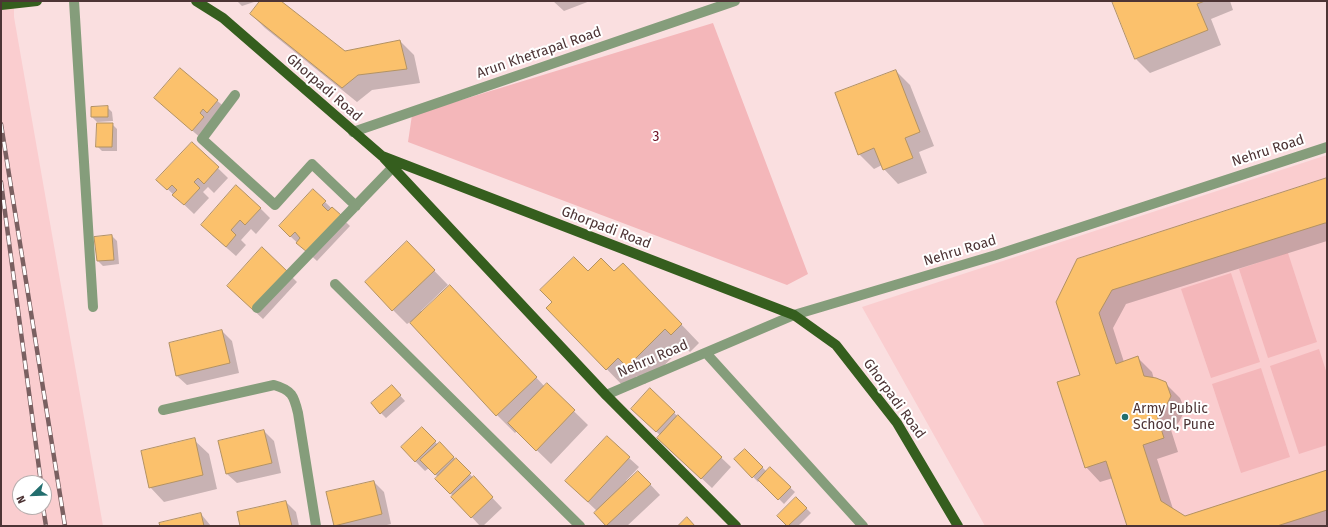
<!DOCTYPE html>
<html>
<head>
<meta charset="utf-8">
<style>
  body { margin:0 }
  #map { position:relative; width:1328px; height:527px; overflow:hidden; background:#fadfe0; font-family:"Fira Sans",sans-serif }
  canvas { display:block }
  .frame { position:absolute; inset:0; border:2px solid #4d3435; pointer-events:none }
  .north { position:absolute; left:12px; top:475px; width:40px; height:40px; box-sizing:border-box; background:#fff; border:1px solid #b8aeae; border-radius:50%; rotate:247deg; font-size:11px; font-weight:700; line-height:16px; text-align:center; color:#4d3435 }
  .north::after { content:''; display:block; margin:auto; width:14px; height:18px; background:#226e6e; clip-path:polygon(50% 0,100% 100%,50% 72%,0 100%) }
</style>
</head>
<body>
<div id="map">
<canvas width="1328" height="527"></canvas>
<div class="frame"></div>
<div class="north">N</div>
</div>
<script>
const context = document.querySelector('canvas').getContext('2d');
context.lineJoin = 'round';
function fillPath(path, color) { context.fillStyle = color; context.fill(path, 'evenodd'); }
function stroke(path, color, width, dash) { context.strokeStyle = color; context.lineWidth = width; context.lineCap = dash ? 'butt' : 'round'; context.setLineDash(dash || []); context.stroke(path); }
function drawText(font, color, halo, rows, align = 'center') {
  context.font = font + ' "Fira Sans",sans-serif'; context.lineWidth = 4; context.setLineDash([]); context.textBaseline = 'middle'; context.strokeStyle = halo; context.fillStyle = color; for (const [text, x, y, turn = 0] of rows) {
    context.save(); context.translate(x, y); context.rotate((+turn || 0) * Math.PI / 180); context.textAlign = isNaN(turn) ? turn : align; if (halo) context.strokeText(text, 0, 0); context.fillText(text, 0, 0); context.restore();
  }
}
fillPath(new Path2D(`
  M1,1h13v16l89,509h-102zM20,483h24v24h-24z
  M1327,155v371h-342l-123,-219z`), '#facdcf');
fillPath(new Path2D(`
  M713,23l95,251 -21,11 -379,-143 4,-27z
  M1288,253l29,89 -49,16 -29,-89z
  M1231,273l29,89 -49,16 -30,-89z
  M1319,349l8,25v71l-28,9 -29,-88z
  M1261,368l29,89 -49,16 -29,-89z`), '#f4b7ba');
fillPath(new Path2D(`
  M237,1h20l-15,5z
  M261,1h19l64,51 56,-11 14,14 6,28 -48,7 -15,12 -92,-74 -14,-14z
  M553,1h37l-26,10z
  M1113,1h117l3,9 -22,9 10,26 -71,28 -14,-14z
  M180,69l48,41 -25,30 -48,-42z
  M896,71l14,14 24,61 -15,6 8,21 -29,11 -14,-15 -2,-4 -8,4 -15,-15z
  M107,107l5,5 1,9 -16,1 -5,-5z
  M112,124l5,5v22h-15l-5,-5z
  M192,143l36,35 -14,15 -6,-6 -5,5 6,6 -15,16 -36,-34z
  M1327,179v62l-201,63 -13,24 11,34 13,-5 15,15 2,7 11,4 15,15 5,12 -6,12 -8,8 7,22 -21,7 16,50 12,8 142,-46v55h-199l-15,-48 -13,4 -14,-15 -5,-91 -24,-74z
  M325,202l25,24 -33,35 -27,-25z
  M260,208l10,10 -14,16 -5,-5 -10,11 5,5 -10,11 -24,-21z
  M112,236l5,5 2,23 -16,2 -5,-5z
  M421,257l27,28 -27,26 1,2 46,-9 77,83 2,-2 41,40 -37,39 -34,-33 -2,2 -18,-18 -87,-93 -3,2 -14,-14z
  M287,272l10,10 -34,37 -25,-23z
  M589,272l25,1 27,9 58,61 -9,9 -6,-6 -39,38 -8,-8 -12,12 -77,-80z
  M222,331l10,10 7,32 -52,12 -10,-9z
  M650,390l81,77 -19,21 -44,-41 -8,-12 -18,-16z
  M396,391l9,10 -19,17 -5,-5z
  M422,428l16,17 2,-2 62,65 -19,18h-3l-27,-29v-1l-17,-17 2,-2 -9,-9 -4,3 -23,-23z
  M264,431l10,10 7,32 -44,10 -10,-9z
  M194,440l15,14 8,35 -53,13 -14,-15z
  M745,450l22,22 3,-3 25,23 -11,12 -24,-24 -2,2 -22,-23z
  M629,458l10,9 -13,14 1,2 21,-1 12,13 -33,31h-19l-13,-13 2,-2 -21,-20z
  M374,482l10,10 7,32 -8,2h-47l-1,-1z
  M796,498l15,15 -13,13h-10l-10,-10z
  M286,502l10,10 3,14h-58z
  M201,514l10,12h-50z`), '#0003');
const building = new Path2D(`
  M260,1h21l64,50 55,-11 7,29 -49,6 -16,13 -92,-74z
  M1112,1h93l-8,3 11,26 -73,29z
  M180,68l38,32 -11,13 -4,-4 -3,4 4,4 -12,14 -38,-33z
  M896,70l24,62 -15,6 8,20 -30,12 -9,-22 -16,7 -23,-62z
  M108,106v11h-17v-10z
  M97,123h16l-1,24h-16z
  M192,142l27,25 -15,17 -6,-6 -4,4 6,6 -16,17 -12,-10 5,-5 -5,-5 -5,5 -11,-10z
  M1327,178v45h-2l-213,67 -13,23 17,51 22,-8 6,20 12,2 10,4 5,14 -6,12 -8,8 7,22 -21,7 18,56 24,15 142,-46v40l-50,16h-150l-21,-65 -21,7 -28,-86 23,-7 -24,-73 21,-43z
  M236,185l25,23 -16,17 -5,-5 -9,10 5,5 -10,12 -25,-22z
  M313,189l13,12 -4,4 6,6 4,-4 9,8 -34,37 -11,-9 4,-5 -5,-6 -5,5 -11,-11z
  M112,235l2,25 -17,1 -3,-24z
  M407,241l28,29 -43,41 -27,-29z
  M262,247l26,25 -35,38 -26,-24z
  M574,257l14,14 13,-13 13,13 9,-8 59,61 -11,11 -6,-6 -38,38 -9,-9 -12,12 -60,-62 6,-6 -12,-12z
  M450,285l87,92 -41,39 -86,-93z
  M222,330l8,33 -54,13 -7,-33z
  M547,383l28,27 -39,41 -28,-28z
  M392,385l9,10 -21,19 -9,-11z
  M650,388l25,24 -19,20 -25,-23z
  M678,415l44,42 -21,22 -44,-41z
  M422,427l14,14 -21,21 -14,-15z
  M264,430l8,33 -46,11 -8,-33z
  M607,436l23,21 -42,45 -23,-21z
  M195,438l8,37 -54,13 -8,-37z
  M440,442l14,15 -19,18 -15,-15z
  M745,449l18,18 -11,11 -18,-19z
  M456,458l15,15 -21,21 -15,-15z
  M770,467l21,20 -13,13 -20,-20z
  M638,471l13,13 -45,42 -12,-13z
  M474,476l19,21 -22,21 -20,-21z
  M374,481l8,33 -48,12 -8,-34z
  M796,497l11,11 -19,18h-1l-10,-10z
  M286,501l6,25h-52l-3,-14z
  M201,513l3,13h-44l-1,-3z
  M687,517l8,9h-17z`);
fillPath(building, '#fbc16c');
stroke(building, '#b39263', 1);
stroke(new Path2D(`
  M74,1l19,306
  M235,95l-33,44 73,66 37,-41 44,42
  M353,132l382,-131
  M335,284l245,242
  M257,308l136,-141
  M706,353l157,173
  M606,395l188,-80 202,-60 331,-108
  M163,410l111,-25c18,5 20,11 24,28l18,113`), '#859d7b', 10);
stroke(new Path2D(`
  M196,1l27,17 159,138 412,159 42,30 61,78 61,103
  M1,5l36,-4
  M384,158l222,237 130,131`), '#355e1e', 10);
const rail = new Path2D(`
  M1,124l64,402
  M1,182l40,301
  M43,507l3,19`);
stroke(rail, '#7a6061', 4.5);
stroke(rail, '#fff', 3, [9]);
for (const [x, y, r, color] of [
  [1125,417,4,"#226e6e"]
]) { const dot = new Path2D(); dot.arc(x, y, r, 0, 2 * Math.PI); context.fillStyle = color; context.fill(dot); stroke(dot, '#fff', 1.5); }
drawText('14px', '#4d3435', '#fff', [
  ["Arun Khetrapal Road",539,53,-19],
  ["Ghorpadi Road",324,88,41],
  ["Nehru Road",1268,151,-18],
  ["Ghorpadi Road",606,228,21],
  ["Nehru Road",960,251,-17],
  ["Nehru Road",653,359,-23],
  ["Ghorpadi Road",894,399,54]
]);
drawText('14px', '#6b1123', '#fff', [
  ["3",656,137]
]);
drawText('14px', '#4d3435', '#fff', [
  ["Army Public",1133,409],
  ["School, Pune",1133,425]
], 'left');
</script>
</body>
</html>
